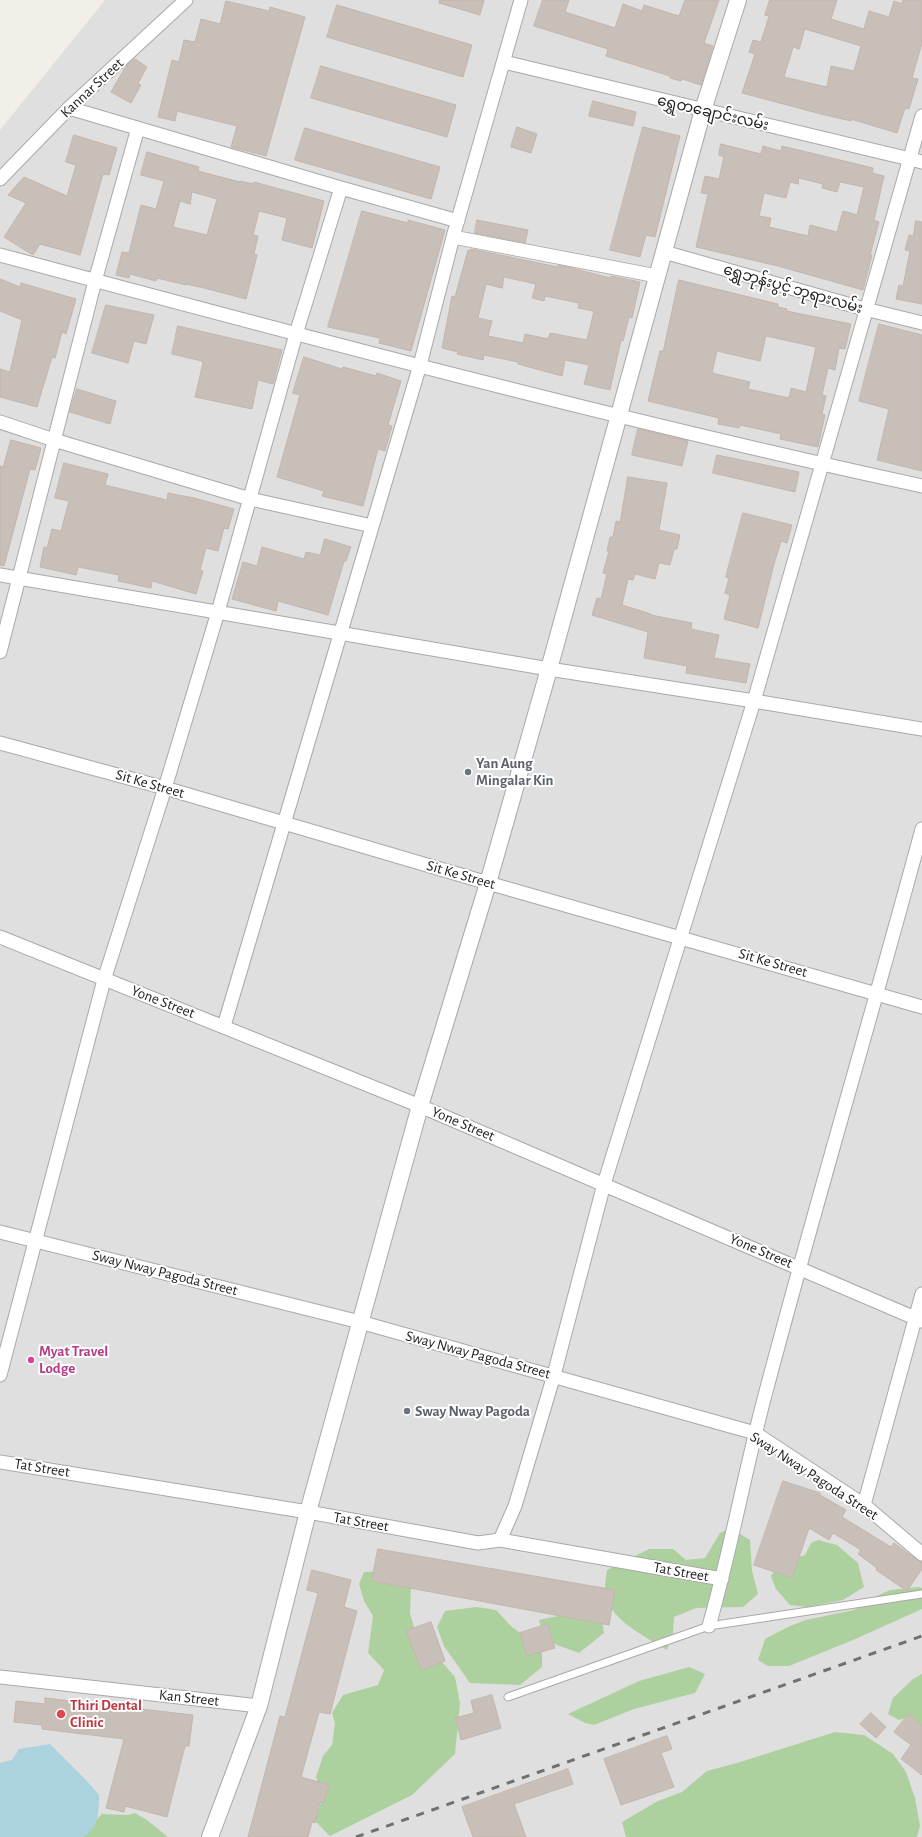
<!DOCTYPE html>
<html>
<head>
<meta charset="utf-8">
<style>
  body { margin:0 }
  canvas { display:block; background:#f2efe9 }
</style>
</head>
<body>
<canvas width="922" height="1837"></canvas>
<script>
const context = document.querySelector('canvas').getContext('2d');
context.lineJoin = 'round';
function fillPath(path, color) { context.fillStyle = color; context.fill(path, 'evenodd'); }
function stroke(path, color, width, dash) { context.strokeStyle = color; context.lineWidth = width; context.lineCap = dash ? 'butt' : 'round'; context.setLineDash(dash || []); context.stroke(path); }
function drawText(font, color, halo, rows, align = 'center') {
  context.font = font + ' "Alegreya Sans","Noto Sans Myanmar",sans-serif'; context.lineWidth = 4; context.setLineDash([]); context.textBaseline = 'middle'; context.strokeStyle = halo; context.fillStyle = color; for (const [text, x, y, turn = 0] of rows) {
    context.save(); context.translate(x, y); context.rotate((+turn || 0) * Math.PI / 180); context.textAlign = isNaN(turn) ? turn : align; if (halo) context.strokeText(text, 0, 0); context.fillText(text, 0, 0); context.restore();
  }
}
fillPath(new Path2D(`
  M105,0h817v1837h-922v-1707z`), '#e0dfdf');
fillPath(new Path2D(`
  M730,1528l20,12 2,31 6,23 -15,13 -47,1 -22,9 -1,16 -6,17c-21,-13 -49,-26 -60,-49 -4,-9 -1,-22 0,-31l42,-21h24l13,11 19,-2 15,-25z
  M818,1540l19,5 21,18 6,24 -21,13 -36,7 -17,-2 -14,-16 -5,-13 10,-14 24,-7 6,-12z
  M383,1571l28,15 -1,27 5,18 40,46 5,26 -5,51 -43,41 -82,41 -15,-15 8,-25 -7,-19 7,-21 9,-11 3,-22 -3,-10 11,-18 35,-10 6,-15 -16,-17 5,-37 -9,-15 -5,-17 5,-12z
  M919,1587l3,1v21l-69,31 -64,26h-21l-10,-6 7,-21 25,-13 16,-6 48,-10 18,-12 18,-8z
  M476,1607l20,3 16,17 30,22v18l-22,18 -50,-2 -26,-37 -7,-19 8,-16z
  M567,1614h34l3,19 -25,20 -22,-8 -14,-9 -4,-16z
  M689,1667l16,7 -10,19 -61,16 -40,16 -9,-2 -17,-9 71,-33z
  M922,1674v68l-3,-14 -7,-12 -13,4 -11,-6 5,-16 20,-19z
  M835,1732l29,3 29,19 13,18 9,26 5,28 -3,11h-291l-4,-15 36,-21 24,-9 25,-21 30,-8z
  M135,1813l12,7 21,17h-85l7,-11 12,-12 25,1z`), '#add19e');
fillPath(new Path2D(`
  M50,1744l36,36 13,15c0,15 0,35 -17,42h-82v-74l12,-3 7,-11z`), '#aad3df');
const building = new Path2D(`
  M440,0h44l-4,15 -41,-12z
  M543,0h26l-4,12 50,16 8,-24 19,7 2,-6 35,11 6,-16h34l-15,43 9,3 -12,39 -19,-6 -1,2 -11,-3v-2l-64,-20 2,-7 -74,-23z
  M770,0h67l-6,19 33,10 5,-18 20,6 5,-16 8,3 1,-4h19v43l-10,35 6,1 -9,30 -4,-1 -8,25 -46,-14v2l-30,-7 -79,-21 13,-39 -6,-2 4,-12 8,2 8,-26 -4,-1zM805,29l56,17 -7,25 -23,-5 -4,21 -43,-10 9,-30 6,2z
  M226,1l43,10 1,-4 35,10 -39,139 -35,-9 6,-21 -60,-15 -2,10 -17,-4 14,-57 7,2 5,-22 11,2 6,-23 19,5z
  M337,5l135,40 -9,32 -136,-40z
  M135,59l12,8 -9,16 3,2 -10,18 -20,-11 15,-26z
  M321,66l135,39 -9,32 -136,-39z
  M593,101l43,11 -3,14 -44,-10z
  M517,127l20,7 -6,19 -20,-6z
  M643,127l37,9 -25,101 -9,-2 -6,22 -30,-7z
  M305,128l135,39 -9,32 -136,-39z
  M74,135l43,13 -8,27 -6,-1 -23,81 -40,-11 -7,11 -29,-18 22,-34 -18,-8 16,-18 43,19 9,-31 -10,-3z
  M721,144l40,10 2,-8 18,5 1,-5 91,22 -1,5 12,3 -10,44 5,2 -9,33h2l-9,35 -85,-24 -82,-19 12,-53 -7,-1 4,-17 14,3 5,-22 -5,-2zM799,178l24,6 -1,4 15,4 3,-10 24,5 -7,28 -14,-4 -6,21 -27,-7 -2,11 -39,-9 2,-9 -12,-2 5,-23 22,5 4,-16 8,2z
  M147,152l52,15 -1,4 42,11v-1l13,3 1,-2 70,19 -12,47 -30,-8 5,-22 -28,-7 -6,24 5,1 -4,18 3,1 -11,44 -42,-11 -18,-4v1l-29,-7 -1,3 -26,-7 -1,4 -13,-3 6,-23 7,1 12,-48 15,4 8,-28 -23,-6zM192,192l25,7 -10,36 -34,-8 7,-26 10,3z
  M362,211l46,12v-3l37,10 -34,121 -32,-8 1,-5 -52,-11z
  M477,220l51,10 -3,13 -50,-10z
  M916,221l6,1v82l-26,-5 3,-14 4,1 7,-35 -5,-1 4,-15 4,1z
  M471,249l87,18v-2l10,2 42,11 1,-2 29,6 -8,36 -3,-1 -6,24 -2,-1 -11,50 -26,-6 5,-19 -24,-5 -3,16 -44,-12v-2l-34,-7 -1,5 -26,-6 1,-2 -16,-4 10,-52 3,1 13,-47 3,1zM504,277l32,7 -4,14 12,3 1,-5 34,7 -1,5 16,3 -7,29 -37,-7 -2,6 -23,-5 -2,9 -35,-7 4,-15 -14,-3 8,-34 16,4z
  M0,279l20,8 1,-4 55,16 -10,35 -4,-2 -7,26 -3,-1 -15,50 -37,-10v-28l10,3 12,-52 -22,-9z
  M679,280l99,24v3l9,2 -1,2 65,13 -6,25 -6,-1 -4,22 -7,-2 -6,27 4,1 -4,18 3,1 -7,32 -38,-8 1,-5 -41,-9 -1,3 -21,-4 1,-6 -71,-17 12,-50h3zM766,336l50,11 -10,45 -15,-4 -2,10 -41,-9 2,-7 -38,-9 5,-22 43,10z
  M106,305l48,10 -8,29 -12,-3 -6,22 -36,-10z
  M879,324l43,11v136l-45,-11 12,-51 -30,-8z
  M178,326l104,24 -9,34 -15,-4 -6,29 -57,-12 8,-34 -1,-2 -30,-7z
  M304,357l38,12 1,-2 33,9 1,-3 24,8 -13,44 4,1 -7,25 -7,-2 -15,57 -41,-10 2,-5 -47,-14 23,-82 -7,-2z
  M77,389l39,12 -6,23 -40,-12z
  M638,429l50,12 -6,25 -50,-11z
  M11,440l30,8 -6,22 -5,-1 -26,97 -4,-1v-99l3,1z
  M717,455l82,17 -4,20 -82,-19z
  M64,463l44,11 -3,11 62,15 1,-7 26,5 40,11 -6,20 -4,-1 -6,23 -12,-3 -6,22 3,1 -7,23 -44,-13 -1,7 -33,-7 1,-6 -41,-8 -2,8 -36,-8 4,-20 3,1 5,-19 9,2 8,-30 -14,-3z
  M628,477l39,6 -8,47 21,5 -3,14h-3l-4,16 -11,-2 -4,16 -20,-5 -2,6 -5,-1 -6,26 29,9v1l41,8 -1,6 28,6 -5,23 36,6 -4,19 -60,-10 1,-7 -43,-8 4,-26 -56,-17 5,-17 4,1 6,-25 -4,-1 6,-22h-2l3,-14h3l3,-16 4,1z
  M743,513l49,12 -5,18 -6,-2 -7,23 -16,64 -34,-9 6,-24 -5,-2 4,-15 -3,-1z
  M325,539l26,8 -5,14h-2l-16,54 -50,-14 -2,10 -44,-12 11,-37 14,4 5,-19 42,12 2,-7 14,3z
  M783,1481l37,12v2l26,15 -4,7 49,30 3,-4 23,17 5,2v7l-15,22 -31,-21 1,-2 -19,-14 3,-4 -28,-17 -4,7 -20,-12 -17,50 -38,-13z
  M378,1549l237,41 -6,35 -237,-44z
  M312,1570l39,10 -7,27 13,4 -27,103 -11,-2 -18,65 28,8 -5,18 -4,-1 -5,21 -3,-1 -4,15h-60l32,-121 5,1 33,-124 -11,-3z
  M431,1622l14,39 -24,9 -15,-39z
  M548,1624l7,24 -28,8 -7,-23z
  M492,1695l9,33 -40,12 -6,-22 19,-5 -3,-12z
  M45,1698l148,17 -4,31h-4l-18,71 -42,-11 -1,6 -18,-4 18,-69 -82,-10v-4l-28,-3 2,-21 29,3z
  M871,1713l15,14 -10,11 -16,-14z
  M909,1714l13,11v50l-21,-16 10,-14 -17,-13z
  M667,1736l5,13 -11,4 13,34 -53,18 -17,-46z
  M568,1769l5,15 -59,20 12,33h-53l-11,-30z`);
fillPath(building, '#c7bfb8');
stroke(building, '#c4b6ab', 1);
const service = new Path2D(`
  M508,1697l201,-71 213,-32`);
const minor = new Path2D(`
  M504,62l418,100
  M69,108l272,80 117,33
  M0,179l69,-71 117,-108
  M453,237l204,39
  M664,252l201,57 57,14
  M0,255c306,82 612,164 922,231
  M0,422l54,18 196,59 122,27
  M0,575l549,94 205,32 168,28
  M0,652l95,-371 43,-153
  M0,743l165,45 323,95 434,124
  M0,937l420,169 502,215
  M224,1026l196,-661 33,-128 68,-237
  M0,1232l360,90 395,111 109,72 58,49
  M0,1375l104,-395 61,-192 53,-176 78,-278 45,-146
  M0,1462l308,50 170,31 22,-3 222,39
  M864,1505l58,-211
  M500,1540l15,-34 39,-131 50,-191 150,-483 168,-585
  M709,1626c23,-80 37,-162 59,-242 49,-185 104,-369 154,-555
  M0,1677l259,29`);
const tertiary = new Path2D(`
  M210,1837l49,-131 49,-194 112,-406 68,-223 61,-214 154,-559 35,-110`);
stroke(service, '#a9a9a9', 9);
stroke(minor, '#a9a9a9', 15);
stroke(tertiary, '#a9a9a9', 18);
stroke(service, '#fff', 7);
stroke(minor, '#fff', 13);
stroke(tertiary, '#fff', 16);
stroke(new Path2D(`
  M356,1837l566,-201`), '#707070', 3, [8, 8]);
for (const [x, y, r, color] of [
  [468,772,4,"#6b7280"],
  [31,1360,4,"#d1479c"],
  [407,1411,4,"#6b7280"],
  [61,1714,5,"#e0444e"]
]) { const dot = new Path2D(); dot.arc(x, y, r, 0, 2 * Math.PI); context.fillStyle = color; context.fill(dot); stroke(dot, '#fff', 1.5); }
drawText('15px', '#222', '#fff', [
  ["Kannar Street",92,88,-43],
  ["ရွှေတချောင်းလမ်း",713,113,13],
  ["ရွှေဘုန်းပွင့် ဘုရားလမ်း",793,289,16],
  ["Sit Ke Street",150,784,16],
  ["Sit Ke Street",461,875,16],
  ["Sit Ke Street",773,963,16],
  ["Yone Street",163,1002,21],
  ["Yone Street",463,1124,23],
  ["Yone Street",761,1251,23],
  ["Sway Nway Pagoda Street",165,1273,14],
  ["Sway Nway Pagoda Street",478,1355,15],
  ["Tat Street",42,1468,9],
  ["Sway Nway Pagoda Street",814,1476,33],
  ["Tat Street",361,1522,10],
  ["Tat Street",681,1572,10],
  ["Kan Street",189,1698,6]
]);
drawText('bold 15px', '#5b616d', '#fff', [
  ["Yan Aung",476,763],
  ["Mingalar Kin",476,780],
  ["Sway Nway Pagoda",415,1411]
], 'left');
drawText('bold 15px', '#b23c85', '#fff', [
  ["Myat Travel",39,1351],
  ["Lodge",39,1368]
], 'left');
drawText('bold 15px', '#be3a42', '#fff', [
  ["Thiri Dental",70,1705],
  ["Clinic",70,1722]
], 'left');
</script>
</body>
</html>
